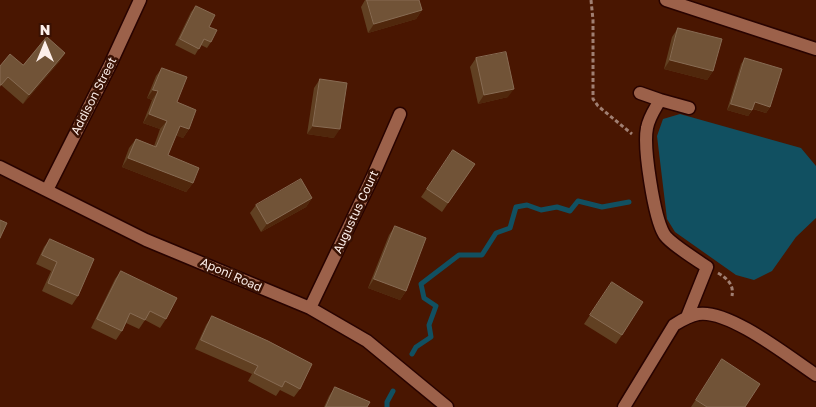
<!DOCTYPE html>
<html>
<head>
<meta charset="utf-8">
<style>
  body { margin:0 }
  #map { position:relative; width:816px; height:407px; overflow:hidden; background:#491601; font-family:"Golos Text",sans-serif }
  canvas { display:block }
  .north { position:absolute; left:20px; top:20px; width:50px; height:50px; -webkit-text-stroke:4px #391103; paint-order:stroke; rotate:0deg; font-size:14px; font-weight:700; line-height:20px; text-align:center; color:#fceee9 }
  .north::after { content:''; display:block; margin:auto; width:18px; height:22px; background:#fceee9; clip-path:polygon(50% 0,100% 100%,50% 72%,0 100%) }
</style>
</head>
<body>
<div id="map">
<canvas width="816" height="407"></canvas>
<div class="north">N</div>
</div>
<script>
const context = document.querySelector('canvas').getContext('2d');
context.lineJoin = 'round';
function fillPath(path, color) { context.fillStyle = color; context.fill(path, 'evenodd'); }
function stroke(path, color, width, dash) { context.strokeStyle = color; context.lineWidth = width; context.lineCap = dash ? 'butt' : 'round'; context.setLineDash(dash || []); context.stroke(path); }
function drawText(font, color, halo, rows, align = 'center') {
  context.font = font + ' "Golos Text",sans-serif'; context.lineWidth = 5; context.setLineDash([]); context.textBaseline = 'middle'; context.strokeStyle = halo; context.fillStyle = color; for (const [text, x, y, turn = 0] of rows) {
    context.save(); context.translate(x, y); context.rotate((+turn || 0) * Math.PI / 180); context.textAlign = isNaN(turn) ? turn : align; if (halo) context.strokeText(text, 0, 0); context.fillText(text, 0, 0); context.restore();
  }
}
fillPath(new Path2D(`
  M680,114l121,34 15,18v52l-20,19 -24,34 -18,9 -18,-5 -61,-43 -8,-13 -10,-83 6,-17z`), '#115061');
stroke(new Path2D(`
  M412,354l4,-7 15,-10 -2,-12 7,-19 -12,-8 -3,-14 38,-29h23l14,-22 14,-5 6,-21 11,-2 14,5 16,-3 13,4 8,-10 24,6 27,-5
  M387,407v-5l6,-11`), '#115061', 5);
const minor = new Path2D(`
  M666,0l150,49
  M640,93l20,7
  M0,167l146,73 164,68 57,33 80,66
  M47,190l63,-125 30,-65
  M310,308l63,-132 27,-62
  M687,317l20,-50c-10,-7 -38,-24 -43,-33 -10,-17 -21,-87 -17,-106 2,-11 8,-19 13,-28l29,8
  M624,407l50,-82c8,-5 14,-9 24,-11 31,-5 91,43 118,61`);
stroke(minor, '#280300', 15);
stroke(new Path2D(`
  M591,0l2,20v79l5,7 34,28
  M718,273c10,6 16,12 14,23`), '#a07f72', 3, [4, 2.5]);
stroke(minor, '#9c614a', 12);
fillPath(new Path2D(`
  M365,0h54l3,10 -6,9 -48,14 -7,-26z
  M196,6l13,21 2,15 -4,6 -6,-3 -6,10 -20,-10 16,-33z
  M678,28l35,43 -6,9 -43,-11 8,-32z
  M65,53l-6,9 -36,42 -22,-19 -1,2v-21l23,-1z
  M476,58l32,39 -30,7 -8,-37z
  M745,58l25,49 -4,6 -13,-4 -5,7 -21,-6 14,-46z
  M162,68l27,61 -6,9 -7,-3 -8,20 25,28 -7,9 -64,-25 7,-19 7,-9 18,7 6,-17 -17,-6 9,-23 -5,-2 9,-22z
  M320,79l14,59 -27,-4 7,-46z
  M453,150l22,14 -33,48 -21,-15z
  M312,198l-6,9 -45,25 -11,-19 6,-8z
  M395,226l11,65 -6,9 -32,-12 21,-53z
  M50,239l28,57 -6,9 -30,-14 9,-20 -15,-7 8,-17z
  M121,271l45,48 -6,9 -15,-8 -6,9 -13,-6 -4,8 -6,9 -25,-12 24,-49z
  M612,282l10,53 -6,9 -32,-20z
  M212,316l88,73 -6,8 -14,-7 -4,6 -28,-15 4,-7 -57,-25 11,-24z
  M722,359l23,48h-54z
  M335,387l32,20h-43l5,-11z`), '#614022');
fillPath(new Path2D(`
  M422,10l-6,9 -48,14 6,-9z
  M65,53l-6,9 -36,42 6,-9z
  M670,60l43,11 -6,9 -43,-11z
  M514,89l-6,8 -30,7 6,-9z
  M153,90l5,1 -6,9 -5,-2z
  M755,102l15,5 -4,6 -15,-5z
  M731,104l21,6 -4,6 -21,-6z
  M149,114l18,7 -7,8 -17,-6z
  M180,126l9,3 -6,9 -9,-3z
  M313,126l27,3 -6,9 -27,-4z
  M128,158l65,25 -7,9 -64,-25z
  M312,198l-6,9 -45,25 6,-8z
  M374,279l32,12 -6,9 -32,-12z`), '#50270c');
const building = new Path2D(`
  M367,0h52l3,10 -48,14z
  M196,6l19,9 -6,12 8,3 -6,12 -7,-3 -5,10 -19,-10z
  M678,28l44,11 -9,32 -43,-11z
  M47,37l18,16 -36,42 -21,-18 -7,8h-1v-19l10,-12 13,11z
  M506,52l8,37 -30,6 -8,-37z
  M745,58l37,11 -12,38 -15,-5 -3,8 -21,-6z
  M162,68l25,9 -10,25 19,8 -7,19 -9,-3 -12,29 31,13 -6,15 -65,-25 8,-19 20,8 11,-26 -18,-7 9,-23 -5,-1z
  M320,79l27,4 -7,46 -27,-3z
  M453,150l22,14 -27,39 -21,-14z
  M301,179l11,19 -45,26 -11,-19z
  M0,220l7,3 -7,15z
  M395,226l31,12 -20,53 -32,-12z
  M50,239l44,20 -16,37 -30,-13 9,-21 -15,-7z
  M121,271l56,27 -11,21 -16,-8 -5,9 -15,-7 -8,18 -25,-12z
  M612,282l31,20 -21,33 -32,-20z
  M212,316l56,25 44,23 -12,25 -15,-8 -3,6 -28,-14 4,-7 -57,-26z
  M722,359l38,25 -15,23h-38l-11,-7z
  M335,387l35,15 -3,5h-41z`);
fillPath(building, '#715337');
stroke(building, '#876b53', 1);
drawText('12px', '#fceee9', '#391103', [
  ["Addison Street",94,96,-63],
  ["Augustus Court",356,212,-65],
  ["Aponi Road",231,275,24]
]);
</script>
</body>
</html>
